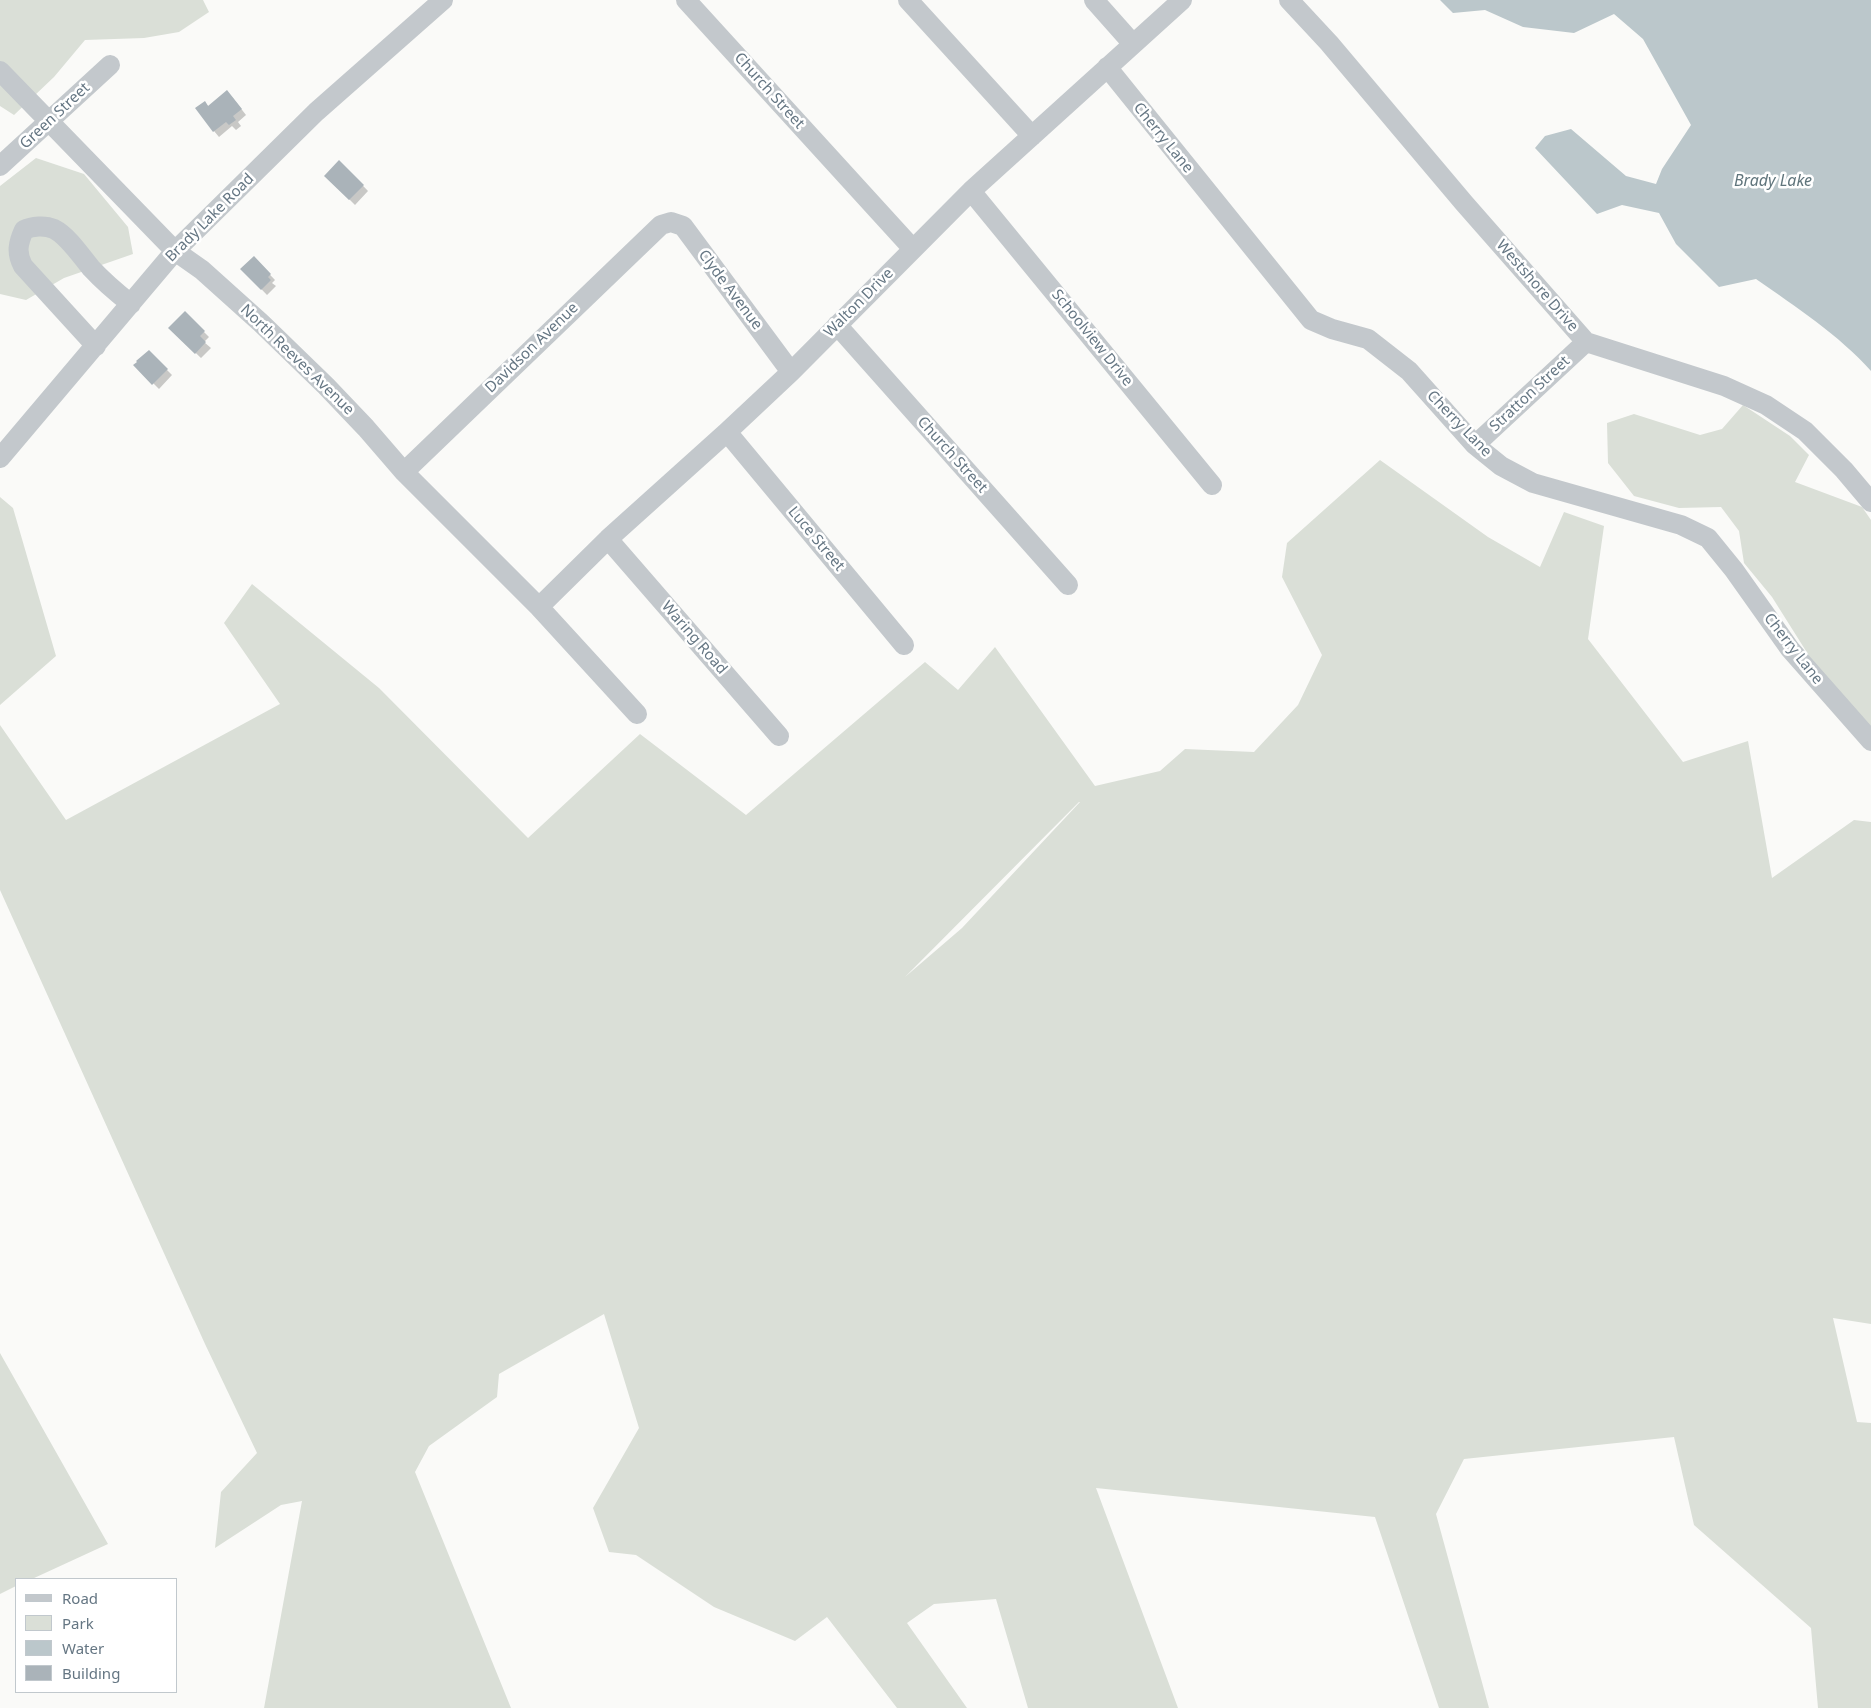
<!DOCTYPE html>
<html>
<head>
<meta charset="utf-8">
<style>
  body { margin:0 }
  #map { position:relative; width:1871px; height:1708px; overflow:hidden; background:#fafaf8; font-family:"Noto Sans",sans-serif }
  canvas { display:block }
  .legend { position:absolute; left:15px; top:1578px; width:162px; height:115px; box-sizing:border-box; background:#fff; border:1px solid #c1c8cd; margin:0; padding:6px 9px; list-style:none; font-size:15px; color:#657683 }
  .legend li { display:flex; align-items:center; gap:10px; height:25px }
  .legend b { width:25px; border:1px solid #c1c8cd }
</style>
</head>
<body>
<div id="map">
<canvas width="1871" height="1708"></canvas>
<ul class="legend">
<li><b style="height:6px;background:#c3c8cc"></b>Road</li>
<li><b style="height:14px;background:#dadfd7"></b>Park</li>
<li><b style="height:14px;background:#bbc7cb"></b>Water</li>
<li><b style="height:14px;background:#aab3b9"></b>Building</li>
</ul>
</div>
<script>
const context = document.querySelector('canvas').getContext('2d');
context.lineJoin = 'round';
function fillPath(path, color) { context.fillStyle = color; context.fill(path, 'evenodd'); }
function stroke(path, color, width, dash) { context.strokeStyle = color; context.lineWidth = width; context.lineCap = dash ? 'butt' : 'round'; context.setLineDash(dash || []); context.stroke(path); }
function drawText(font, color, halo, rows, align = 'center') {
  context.font = font + ' "Noto Sans",sans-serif'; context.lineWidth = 5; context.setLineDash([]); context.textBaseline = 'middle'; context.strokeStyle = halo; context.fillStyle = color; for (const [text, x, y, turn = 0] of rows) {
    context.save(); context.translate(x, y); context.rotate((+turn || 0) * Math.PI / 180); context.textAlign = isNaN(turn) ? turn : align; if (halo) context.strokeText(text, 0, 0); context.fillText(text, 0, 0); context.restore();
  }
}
fillPath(new Path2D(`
  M0,0h203l6,12 -30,20 -35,6 -59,2 -31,37 -40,38 -14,-9z
  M36,158l48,16 44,53 5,27 -69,24 -38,22 -26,-6v-108z
  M1743,405l47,31 19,19 -14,27 67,25 9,13v207l-60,-68 -39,-62 -28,-34 -5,-32 -18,-24 -42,1 -45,-12 -26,-33 -1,-40 27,-9 66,21 22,-6z
  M1380,460l108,77 52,30 24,-55 40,14 -16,113 95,123 65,-21 24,137 82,-58 17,2v502l-38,-6 24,104 14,1v285h-53l-7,-80 -117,-103 -20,-88 -210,22 -28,55 53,194h-50l-64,-191 -279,-29 82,220h-150l-32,-109 -62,5 -27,19 60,85h-70l-70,-91 -32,24 -81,-34 -78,-52 -27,-3 -16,-44 46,-80 -35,-114 -105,60 -2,23 -68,49 -14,26 96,236h-247l38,-207 -21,4 -66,43 6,-56 36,-39 -52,-109 -205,-454v-165l66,95 214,-116 -56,-81 28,-39 127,104 149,150 112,-104 106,81 179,-153 33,28 37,-43 100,139 65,-15 25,-22 69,3 44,-47 24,-50 -40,-78 5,-34zM1080,802l-118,126 -57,49 174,-175z
  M0,497l13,11 43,148 -56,49z
  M0,1353l108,191 -76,35h-16v7l-16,8z`), '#dadfd7');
fillPath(new Path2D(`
  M1440,0h431v371c-32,-36 -75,-64 -115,-92l-37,8 -43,-43 -17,-31 -37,-8 -25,9 -62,-66 10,-12 26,-7 55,47 30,8 6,-15 29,-44 -48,-86 -29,-25 -40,19 -51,-6 -38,-17 -32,3z`), '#bbc7cb');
fillPath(new Path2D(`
  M232,97l14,18 -8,7 3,4 -5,4 -4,-4 -13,11 -5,-6 -9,-29 4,5z
  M340,162l28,29 -13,14 -29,-29z
  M254,258l21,22 -3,3 4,3 -9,9 -25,-26z
  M185,313l24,24 -5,5 7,6 -10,10 -31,-30z
  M149,352l23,23 -13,14 -24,-24z`), '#0003');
fillPath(new Path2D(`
  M227,90l15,19 -9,7 3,4 -7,5 -3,-3 -13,10 -18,-24 10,-7 3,5z
  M339,160l25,25 -15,15 -25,-24z
  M254,256l17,18 -3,3 3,3 -10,10 -21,-21z
  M185,311l20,20 -5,5 6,6 -11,12 -27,-26z
  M149,350l19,19 -16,16 -19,-20 4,-3 -1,-1z`), '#aab3b9');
stroke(new Path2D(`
  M686,0l227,249
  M908,0l124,136
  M1094,0l39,44
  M1289,0l40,43 135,160 122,139 138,44 42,19 39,26 39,39 27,32
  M1107,67l204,253 21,9 36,10 41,32 66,74 26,21 32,17 148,42 27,13 26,32 56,79 81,92
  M0,71l175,180 27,19 59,53 65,63 40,42 38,44 135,135 98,107
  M0,166l110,-101
  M971,191l241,294
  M837,325l231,260
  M96,346l-73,-80c-7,-13 -5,-23 1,-36 8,-4 21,-5 30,-1 14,7 27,27 37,39 12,13 26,25 40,36
  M727,432l177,213
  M1475,445l111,-103
  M0,458l175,-207 141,-139 127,-112
  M404,472l257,-247 10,-3 12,4 108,146
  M608,539l171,197
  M539,607l69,-68 119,-107 64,-60 180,-181 211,-191`), '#c3c8cc', 20);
drawText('15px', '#657683', '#fff', [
  ["Church Street",769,91,48],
  ["Green Street",55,116,-43],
  ["Cherry Lane",1163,138,51],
  ["Brady Lake Road",210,218,-45],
  ["Westshore Drive",1537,286,49],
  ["Clyde Avenue",730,290,53],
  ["Walton Drive",859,303,-45],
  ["Schoolview Drive",1092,338,51],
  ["Davidson Avenue",532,348,-44],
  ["North Reeves Avenue",297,360,44],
  ["Stratton Street",1530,394,-43],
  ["Cherry Lane",1459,424,46],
  ["Church Street",952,455,48],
  ["Luce Street",816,539,50],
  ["Waring Road",694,638,49],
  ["Cherry Lane",1793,649,52]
]);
drawText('italic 16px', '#60757c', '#fff', [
  ["Brady Lake",1773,181]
]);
</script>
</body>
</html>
